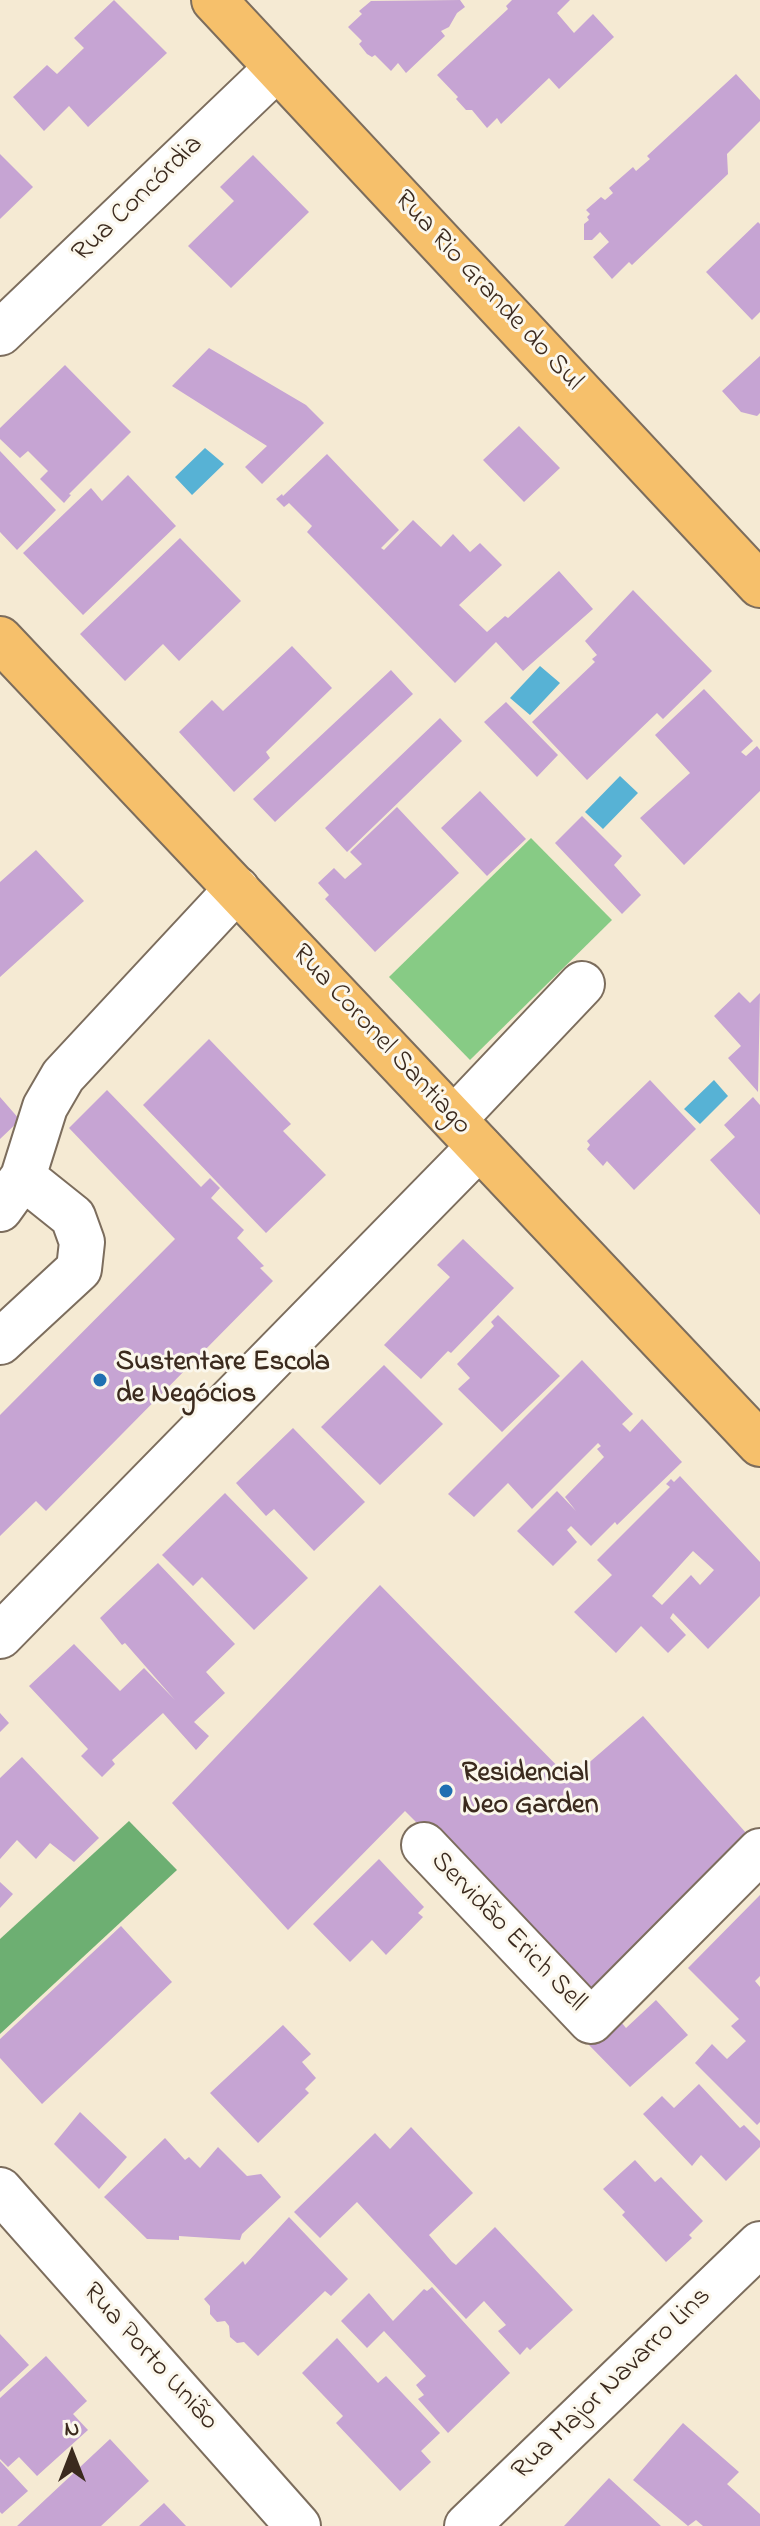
<!DOCTYPE html>
<html>
<head>
<meta charset="utf-8">
<style>
  body { margin:0 }
  #map { position:relative; width:760px; height:2526px; overflow:hidden; background:#f5ead3; font-family:"Indie Flower",sans-serif }
  canvas { display:block }
  .north { position:absolute; left:32px; top:2414px; width:80px; height:80px; -webkit-text-stroke:6px #fbf7ec; paint-order:stroke; rotate:0deg; font-size:22px; font-weight:700; line-height:32px; text-align:center; color:#3b2a1e }
  .north::after { content:''; display:block; margin:auto; width:28px; height:36px; background:#3b2a1e; clip-path:polygon(50% 0,100% 100%,50% 72%,0 100%) }
</style>
</head>
<body>
<div id="map">
<canvas width="760" height="2526"></canvas>
<div class="north">N</div>
</div>
<script>
const context = document.querySelector('canvas').getContext('2d');
context.lineJoin = 'round';
function fillPath(path, color) { context.fillStyle = color; context.fill(path, 'evenodd'); }
function stroke(path, color, width, dash) { context.strokeStyle = color; context.lineWidth = width; context.lineCap = dash ? 'butt' : 'round'; context.setLineDash(dash || []); context.stroke(path); }
function drawText(font, color, halo, rows, align = 'center') {
  context.font = font + ' "Indie Flower",sans-serif'; context.lineWidth = 6; context.setLineDash([]); context.textBaseline = 'middle'; context.strokeStyle = halo; context.fillStyle = color; for (const [text, x, y, turn = 0] of rows) {
    context.save(); context.translate(x, y); context.rotate((+turn || 0) * Math.PI / 180); context.textAlign = isNaN(turn) ? turn : align; if (halo) context.strokeText(text, 0, 0); context.fillText(text, 0, 0); context.restore();
  }
}
fillPath(new Path2D(`
  M531,838l81,82 -142,140 -81,-83z`), '#87cb85');
fillPath(new Path2D(`
  M129,1821l48,49 -177,164v-95z`), '#6daf72');
fillPath(new Path2D(`
  M205,448l19,16 -32,31 -17,-18z
  M540,666l20,17 -30,32 -20,-17z
  M620,776l18,17 -35,36 -18,-17z
  M714,1080l14,16 -28,28 -16,-15z`), '#57b2d5');
fillPath(new Path2D(`
  M114,0l53,53 -79,74 -19,-21 -25,25 -31,-34 34,-32 10,9 27,-26 -10,-10z
  M460,0l5,7 -8,6 -8,14 -8,4 4,5 -39,37 -8,-10 -7,8 -16,-16 -3,2 -5,-3 -8,-10 3,-3 -14,-14 14,-13 -3,-3 12,-10z
  M512,0h58l-13,13 17,20 19,-19 21,23 -55,52 -10,-11 -48,46 -4,-6 -10,10 -15,-18h-6l-10,-11 2,-2 -21,-22 71,-66 -2,-3z
  M736,74l24,26v21l-33,33 1,20 -96,91 -3,-3 -17,17 -19,-22 16,-15 -9,-10 -8,8h-8v-16l5,-4 -2,-3 3,-3 -4,-4 15,-13 4,3 8,-7 -4,-5 24,-21 3,4 14,-12 -3,-3z
  M0,154l33,33 -33,32z
  M253,155l56,57 -78,76 -43,-42 46,-45 -14,-14z
  M758,222l2,2v88l-8,8 -46,-48z
  M209,348l97,57 18,18 -62,61 -17,-17 22,-21 -95,-60z
  M760,356v57l-3,3 -16,-4 -19,-21z
  M65,365l66,67 -62,62 2,1 -7,8 -24,-24 8,-8 -20,-20 -8,7 -20,-19v-11z
  M519,426l41,42 -36,34 -41,-42z
  M0,451l56,59 -39,40 -17,-18z
  M327,454l72,76 -18,18 3,2 29,-30 28,27 12,-13 17,18 10,-9 22,22 -43,40 28,27 18,-16 3,2 51,-47 34,38 -70,62 -27,-29 -41,41 -148,-151 5,-6 -23,-23 -5,4 -8,-8 6,-5 1,2z
  M128,475l48,51 -93,89 -60,-62 68,-65 11,13z
  M180,538l61,63 -62,60 -16,-17 -38,37 -45,-47z
  M633,590l79,81 -49,48 -6,-6 -70,67 -55,-58 63,-60 -3,-3 5,-4 -12,-14z
  M292,646l40,42 -66,64 4,6 -36,34 -55,-60 33,-32 11,11z
  M391,670l22,24 -138,128 -22,-23z
  M704,689l49,52 -12,11 5,4 11,-10 3,4v41l-76,74 -44,-47 50,-45 -35,-38z
  M506,702l52,53 -21,22 -53,-55z
  M440,718l22,23 -115,111 -22,-24z
  M480,791l46,48 -39,37 -46,-48z
  M397,807l62,66 -84,79 -50,-53 4,-4 -11,-12 16,-15 11,11 17,-15 -12,-12z
  M582,816l40,40 -8,9 27,30 -19,19 -67,-71z
  M36,850l48,51 -84,76v-95z
  M739,992l11,11 10,-10 -2,99 -30,-34 13,-12 -27,-30z
  M209,1039l82,85 -8,7 43,44 -60,58 -123,-128z
  M650,1080l46,49 -62,61 -27,-29 -4,5 -16,-17 3,-4 -3,-4z
  M107,1090l94,97 9,-9 10,10 -9,10 33,32 -7,8 27,28 -4,2 13,13 -227,230 -10,-10 -36,35v-121l175,-176 -106,-111z
  M0,1097l20,23 -20,19z
  M753,1097l7,8v110l-50,-55 25,-23 -11,-12z
  M463,1239l51,49 -63,65 -3,-2 -27,28 -37,-34 66,-68 -13,-12z
  M498,1315l62,61 -58,56 -44,-43 12,-11 -13,-14 37,-38 -3,-4z
  M582,1360l51,54 -11,10 8,8 12,-13 40,43 -65,63 -2,-3 -24,24 -20,-20 -4,4 10,12 -24,24 -36,-35 40,-40 19,20 -11,-14 39,-40 -7,-8 4,-3 -3,-3 -66,66 -24,-26 -34,34 -26,-23z
  M384,1365l59,59 -63,61 -59,-58z
  M293,1428l72,74 -51,49 -40,-42 -8,7 -30,-33z
  M680,1476l80,86v34l-52,53 -35,-36 -3,5 16,17 -18,18 -27,-27 -25,27 -42,-41 38,-37 -15,-15 73,-73 -4,-3 5,-5 3,3zM693,1551l21,19 -14,15 -9,-10 -29,30 -10,-9z
  M225,1493l83,85 -54,52 -52,-53 -9,9 -31,-31z
  M158,1563l77,81 -29,28 19,21 -31,29 15,14 -13,14 -33,-37 -51,47 3,4 -13,13 -21,-21 7,-7 -59,-63 45,-42 46,47 24,-23 31,32 -50,-57 -3,2 -22,-27z
  M380,1585l190,194 73,-63 111,126 -157,161 -192,-192 -117,119 -116,-127z
  M0,1713l9,10 -9,9z
  M22,1757l77,81 -25,24 -24,-19 -14,16 -19,-19 -17,19v-81z
  M379,1859l45,48 -6,6 5,4 -37,38 -14,-15 -22,22 -37,-38z
  M0,1882l13,12 -13,14z
  M760,1895v81l-5,5 5,6v135l-3,3 -62,-62 17,-19 15,15 19,-18 -15,-15 8,-7 -51,-51z
  M121,1926l51,56 -130,122 -42,-46v-19z
  M656,2000l32,35 -58,52 -42,-43 29,-27 9,11z
  M283,2025l28,29 -9,8 14,16 -11,11 4,4 -51,50 -48,-50z
  M699,2084l41,44 4,-3 16,16v6l-34,34 -25,-26 -9,11 -49,-52 19,-18 12,12z
  M80,2112l47,45 -28,32 -45,-45z
  M411,2127l62,66 -44,42 23,27 4,3 39,-38 78,83 -43,40 -3,-3 -7,8 -22,-24 8,-6 -22,-24 -18,18 -109,-117 -37,36 -26,-26 81,-79 15,16z
  M165,2138l20,22 4,-3 11,11 18,-21 29,29 14,-2 20,23 -39,37 -2,6 -61,-4v4l-32,-1 -43,-42z
  M635,2160l20,22 6,-5 42,44 -14,14 3,3 -26,24 -44,-47 3,-3 -22,-23z
  M289,2217l59,62 -17,17 -6,-5 -67,65 -14,-14 -7,1 -7,-6 -1,-11 -4,-5 -8,1 -7,-8v-8l-6,-7 39,-38 2,4z
  M432,2287l78,86 -62,60 -30,-34 6,-4 -8,-10 10,-9 -42,-45 -17,17 -26,-27 28,-28 24,28 31,-32 3,2z
  M0,2334l29,31 -29,27z
  M337,2338l41,45 8,-7 54,57 -19,18 10,11 -31,29 -64,-68 7,-7 -41,-43z
  M46,2356l41,45 -14,13 15,16 -51,46 -18,-19 -11,10 -8,-8v-61z
  M683,2423l56,49 -12,12 33,30v12h-57l-7,-6 -8,6 -55,-46z
  M110,2439l39,42 -48,45h-84z
  M0,2461l28,30 -26,23 -2,-2z
  M609,2478l52,48h-97z
  M164,2503l22,23h-47z`), '#c6a4d3');
const minor = new Path2D(`
  M0,333l277,-265
  M454,1119l128,-135
  M0,1209l23,-32 22,-70 18,-31 174,-187
  M0,1342l79,-73 3,-27 -9,-25 -50,-40
  M0,1636l479,-489
  M424,1845l167,176 169,-170
  M0,2190l298,336
  M467,2526l293,-282`);
const major = new Path2D(`
  M214,0l546,585
  M0,639l760,805`);
stroke(minor, '#7c6d5d', 48);
stroke(major, '#7c6d5d', 48);
stroke(minor, '#fff', 44);
stroke(major, '#f6c06b', 44);
for (const [x, y, r, color] of [
  [100,1380,8,"#1f6fb2"],
  [446,1791,8,"#1f6fb2"]
]) { const dot = new Path2D(); dot.arc(x, y, r, 0, 2 * Math.PI); context.fillStyle = color; context.fill(dot); stroke(dot, '#fbf7ec', 3); }
drawText('28px', '#3b2a1e', '#fbf7ec', [
  ["Rua Concórdia",139,200,-44],
  ["Rua Rio Grande do Sul",487,292,47],
  ["Rua Coronel Santiago",380,1041,47],
  ["Servidão Erich Sell",507,1933,46],
  ["Rua Porto União",149,2358,48],
  ["Rua Major Navarro Lins",613,2385,-44]
]);
drawText('bold 28px', '#3b2a1e', '#fbf7ec', [
  ["Sustentare Escola",116,1364],
  ["de Negócios",116,1396],
  ["Residencial",462,1775],
  ["Neo Garden",462,1807]
], 'left');
</script>
</body>
</html>
